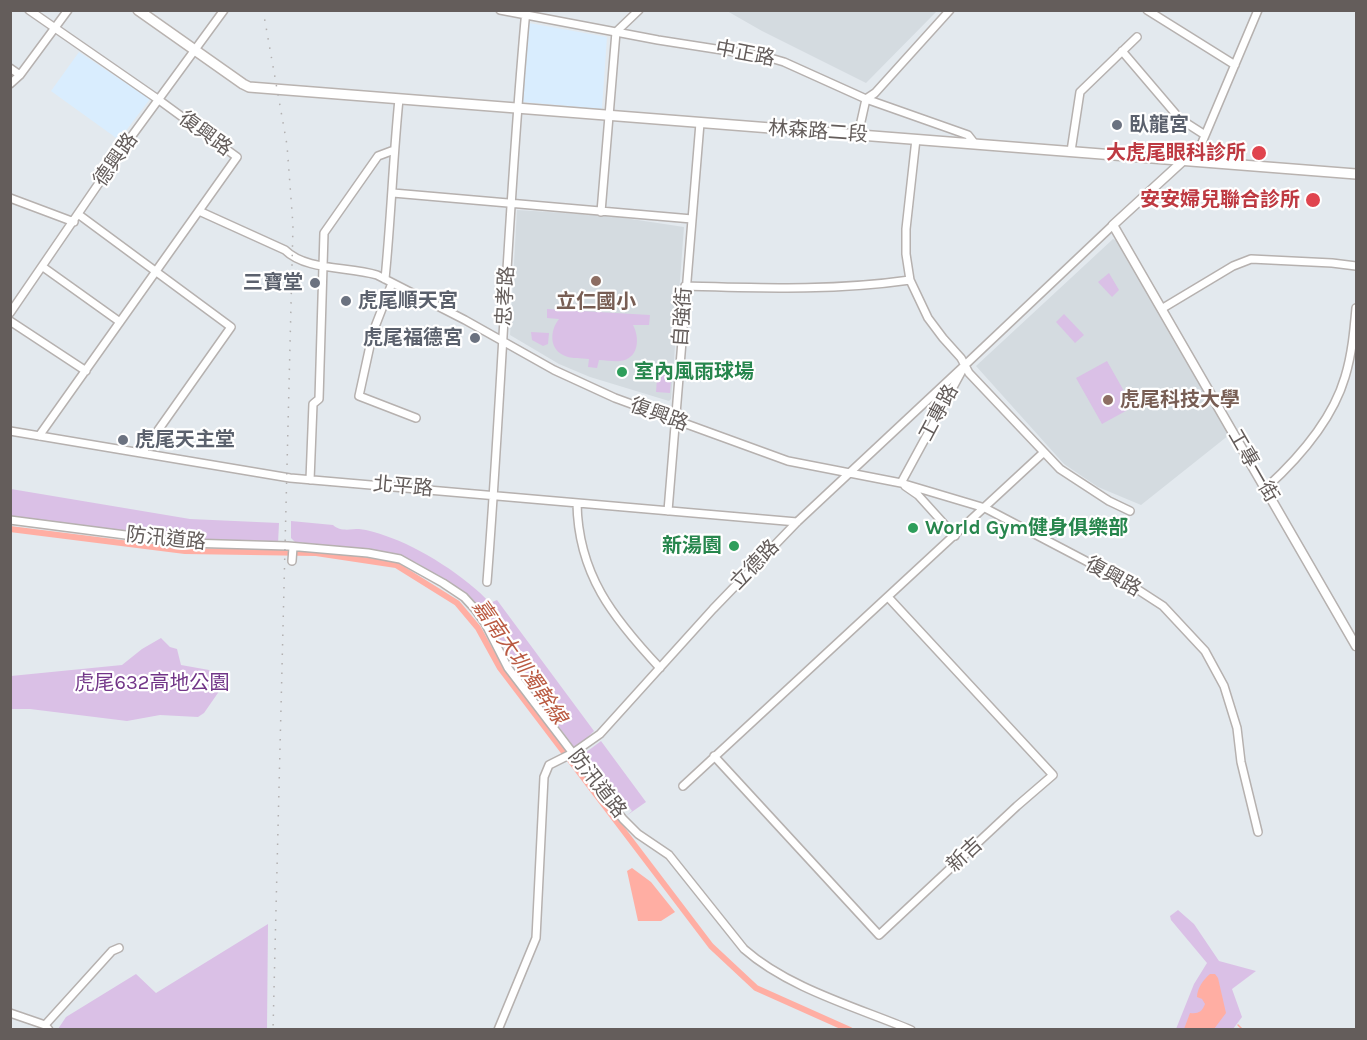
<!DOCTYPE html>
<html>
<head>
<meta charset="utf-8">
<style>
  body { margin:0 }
  #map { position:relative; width:1367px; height:1040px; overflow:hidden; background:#e3e9ee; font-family:Karla,sans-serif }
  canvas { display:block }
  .frame { position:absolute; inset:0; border:12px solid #645d5b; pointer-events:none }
</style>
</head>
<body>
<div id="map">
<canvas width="1367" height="1040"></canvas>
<div class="frame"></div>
</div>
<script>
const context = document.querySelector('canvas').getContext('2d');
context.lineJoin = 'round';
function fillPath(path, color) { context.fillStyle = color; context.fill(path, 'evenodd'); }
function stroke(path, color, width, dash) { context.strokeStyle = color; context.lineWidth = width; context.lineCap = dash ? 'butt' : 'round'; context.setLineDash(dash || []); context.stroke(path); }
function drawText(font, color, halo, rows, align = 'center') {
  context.font = font + ' Karla,"Noto Sans TC",sans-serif'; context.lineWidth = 4.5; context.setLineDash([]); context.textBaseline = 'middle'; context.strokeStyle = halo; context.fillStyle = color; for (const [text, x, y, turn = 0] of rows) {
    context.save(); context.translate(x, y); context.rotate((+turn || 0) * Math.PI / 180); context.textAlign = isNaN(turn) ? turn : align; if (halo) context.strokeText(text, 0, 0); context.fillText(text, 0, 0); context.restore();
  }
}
fillPath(new Path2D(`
  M529,23l78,14 -5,72 -79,-7z
  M79,52l71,47 -31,41 -68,-49z`), '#d9edfe');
fillPath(new Path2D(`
  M727,11h210l-71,72 -104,-52z
  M517,210l94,6 73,11 -13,172 -2,2 -79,-24 -31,-13 -49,-29z
  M1113,239l5,2 111,194 -88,70 -43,-18 -34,-23 -88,-98z`), '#d4dbe0');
fillPath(new Path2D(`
  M1109,273l10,17 -7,7 -14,-15z
  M547,309l103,6 -1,10h-16c7,13 6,34 -13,36 -6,1 -14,-1 -21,-1l-2,8 -9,-1 1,-8c-8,-1 -19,0 -26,-4 -14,-7 -13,-25 -4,-36l-12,-1z
  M1064,314l20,21 -9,8 -19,-21z
  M531,332l18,1 -1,11 -5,2 -11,-6z
  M1107,361l26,46 -31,17 -26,-46z
  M658,364l14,1 -2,28 -14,-1z
  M11,489l179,30 89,4 -1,21 -115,-6 -152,-21z
  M291,521l42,4c7,7 18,4 26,4 9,1 19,4 27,7 32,10 82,42 104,67l7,-3 97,131 -8,8 -12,8 -52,-70 -38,-64 -20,-21 -47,-29 -25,-10 -97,-11 -4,-4z
  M161,638l9,9 7,2 4,16 28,5 11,20 -16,23 -6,4 -38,-2 -33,6 -97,-12h-19v-33l111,-11 20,-16z
  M601,741l45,61 -20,14 6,-5 -18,-24 -8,3 -25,-34z
  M1178,910l16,14 25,37 37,10 -24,18 10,28 -9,12h-57l18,-45 13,-21 -36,-43 -1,-4z
  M268,924l-1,105h-209l8,-12 70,-43 20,19z`), '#dac0e6');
fillPath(new Path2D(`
  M632,868l19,14 24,30 -14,9h-23l-11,-50z
  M1210,974h5l3,4 8,35 -12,16h-30l6,-16c8,1 12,-1 15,-9l-3,-5 -5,-2c0,-9 7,-18 13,-23z`), '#ffaea3');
stroke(new Path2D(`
  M1238,1025l5,5`), '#ffaea3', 1.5);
stroke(new Path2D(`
  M10,529l175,22 131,2 80,12 61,38 21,25 22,40 211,278 45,42 94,42`), '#ffaea3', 6);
const minor = new Path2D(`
  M29,10l130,90 78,57 -198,279
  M500,10l158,30 109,17 17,5 82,37 102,36 7,9
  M1147,10l88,55
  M1122,51l58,68 25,16
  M10,68l10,7
  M10,84l10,-9 48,-65
  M858,135l8,-36 9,-6 75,-83
  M916,139l-10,90v25l4,26 18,38 15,20 18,20 8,15 91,96 49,32 21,10
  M1071,151l9,-59 57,-55
  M1184,160l14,-8 60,-142
  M393,193l299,26
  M10,198l64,24
  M199,211l86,39c21,21 64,16 92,25l88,45 89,50 61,28 173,63 113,22 84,25 141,74 37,24 42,45 19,35 13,42 4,34 17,70
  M601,212l15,-180 23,-22
  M78,214l153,113 -89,126
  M43,267l77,55
  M385,279c6,-60 8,-120 14,-180
  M392,283l-19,49 -14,64 57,22
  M685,286c77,2 148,5 225,-6
  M1163,308l70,-42 18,-7 81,4 24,3
  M10,313l113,-165 101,-138
  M10,321l76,50
  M10,431l280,47 507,44
  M310,480l3,-76 6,-5 5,-166 54,-77 16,-6
  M901,483l64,-118 148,-140
  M905,486l13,9 37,41
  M1266,488c33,-30 66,-67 79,-111 7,-23 9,-46 11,-69
  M577,503c1,71 36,115 83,165
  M668,511l32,-388
  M10,520l177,23 101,3 80,7 32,6 43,24 21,14 11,12 10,14 23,45 115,151 15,15 31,21 75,94c44,39 112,58 167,81
  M292,561l1,-14
  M487,582c15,-191 21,-382 39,-572
  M714,756l165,179 138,-129 36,-31 -165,-178
  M683,786l360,-333
  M10,1013l35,12 4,5
  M45,1025l67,-74 7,-3
  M498,1030l38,-92 8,-161 5,-12 24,-12 27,-19 113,-125 84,-87 168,-157`);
const tertiary = new Path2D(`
  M1184,160l-71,65 243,421`);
const secondary = new Path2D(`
  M138,10l105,74 6,3 1107,87`);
stroke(minor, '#b6b1af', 10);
stroke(tertiary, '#b6b1af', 11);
stroke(secondary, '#b9b3b0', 12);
stroke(minor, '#fff', 7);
stroke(tertiary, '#fff', 8);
stroke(secondary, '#fff', 9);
stroke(new Path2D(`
  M263,10l24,135 6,80 -20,805`), '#b2b0b0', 1.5, [1.5, 8]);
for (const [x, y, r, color] of [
  [1117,125,6,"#6b7280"],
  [1259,153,8,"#e0444e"],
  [1313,200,8,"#e0444e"],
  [596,281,6,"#8d6e63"],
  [315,283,6,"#6b7280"],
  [346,301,6,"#6b7280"],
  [475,338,6,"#6b7280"],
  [622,372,6,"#2e9e5b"],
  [1108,400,6,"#8d6e63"],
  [123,440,6,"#6b7280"],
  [913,528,6,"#2e9e5b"],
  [734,546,6,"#2e9e5b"]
]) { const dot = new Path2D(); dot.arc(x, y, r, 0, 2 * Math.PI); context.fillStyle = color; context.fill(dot); stroke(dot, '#fff', 2); }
drawText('20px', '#645d5b', '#fff', [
  ["中正路",745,54,11],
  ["林森路二段",818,132,4],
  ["復興路",205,134,36],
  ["德興路",116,160,-55],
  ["忠孝路",506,296,-87],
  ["自強街",683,317,-86],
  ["工專路",939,413,-62],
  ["復興路",659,415,20],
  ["工專一街",1253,466,60],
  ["北平路",403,487,5],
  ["防汛道路",166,539,6],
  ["立德路",755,565,-46],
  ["復興路",1113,577,29],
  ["防汛道路",597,784,52],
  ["新吉",965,855,-43]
]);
drawText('bold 20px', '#5b616d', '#fff', [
  ["臥龍宮",1129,125],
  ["三寶堂",303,283,"right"],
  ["虎尾順天宮",358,301],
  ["虎尾福德宮",463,338,"right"],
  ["虎尾天主堂",135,440]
], 'left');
drawText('bold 20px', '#be3a42', '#fff', [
  ["大虎尾眼科診所",1246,153],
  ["安安婦兒聯合診所",1300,200]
], 'right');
drawText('bold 20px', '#785e54', '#fff', [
  ["立仁國小",596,302],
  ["虎尾科技大學",1120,400,"left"]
]);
drawText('bold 20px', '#27864d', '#fff', [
  ["室內風雨球場",634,372],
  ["World Gym健身俱樂部",925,528],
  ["新湯園",722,546,"right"]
], 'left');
drawText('20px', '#723688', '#fff', [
  ["虎尾632高地公園",152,683]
]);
drawText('italic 21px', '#ba5a42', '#fff', [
  ["嘉南大圳濁幹線",519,662,55]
]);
</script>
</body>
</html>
